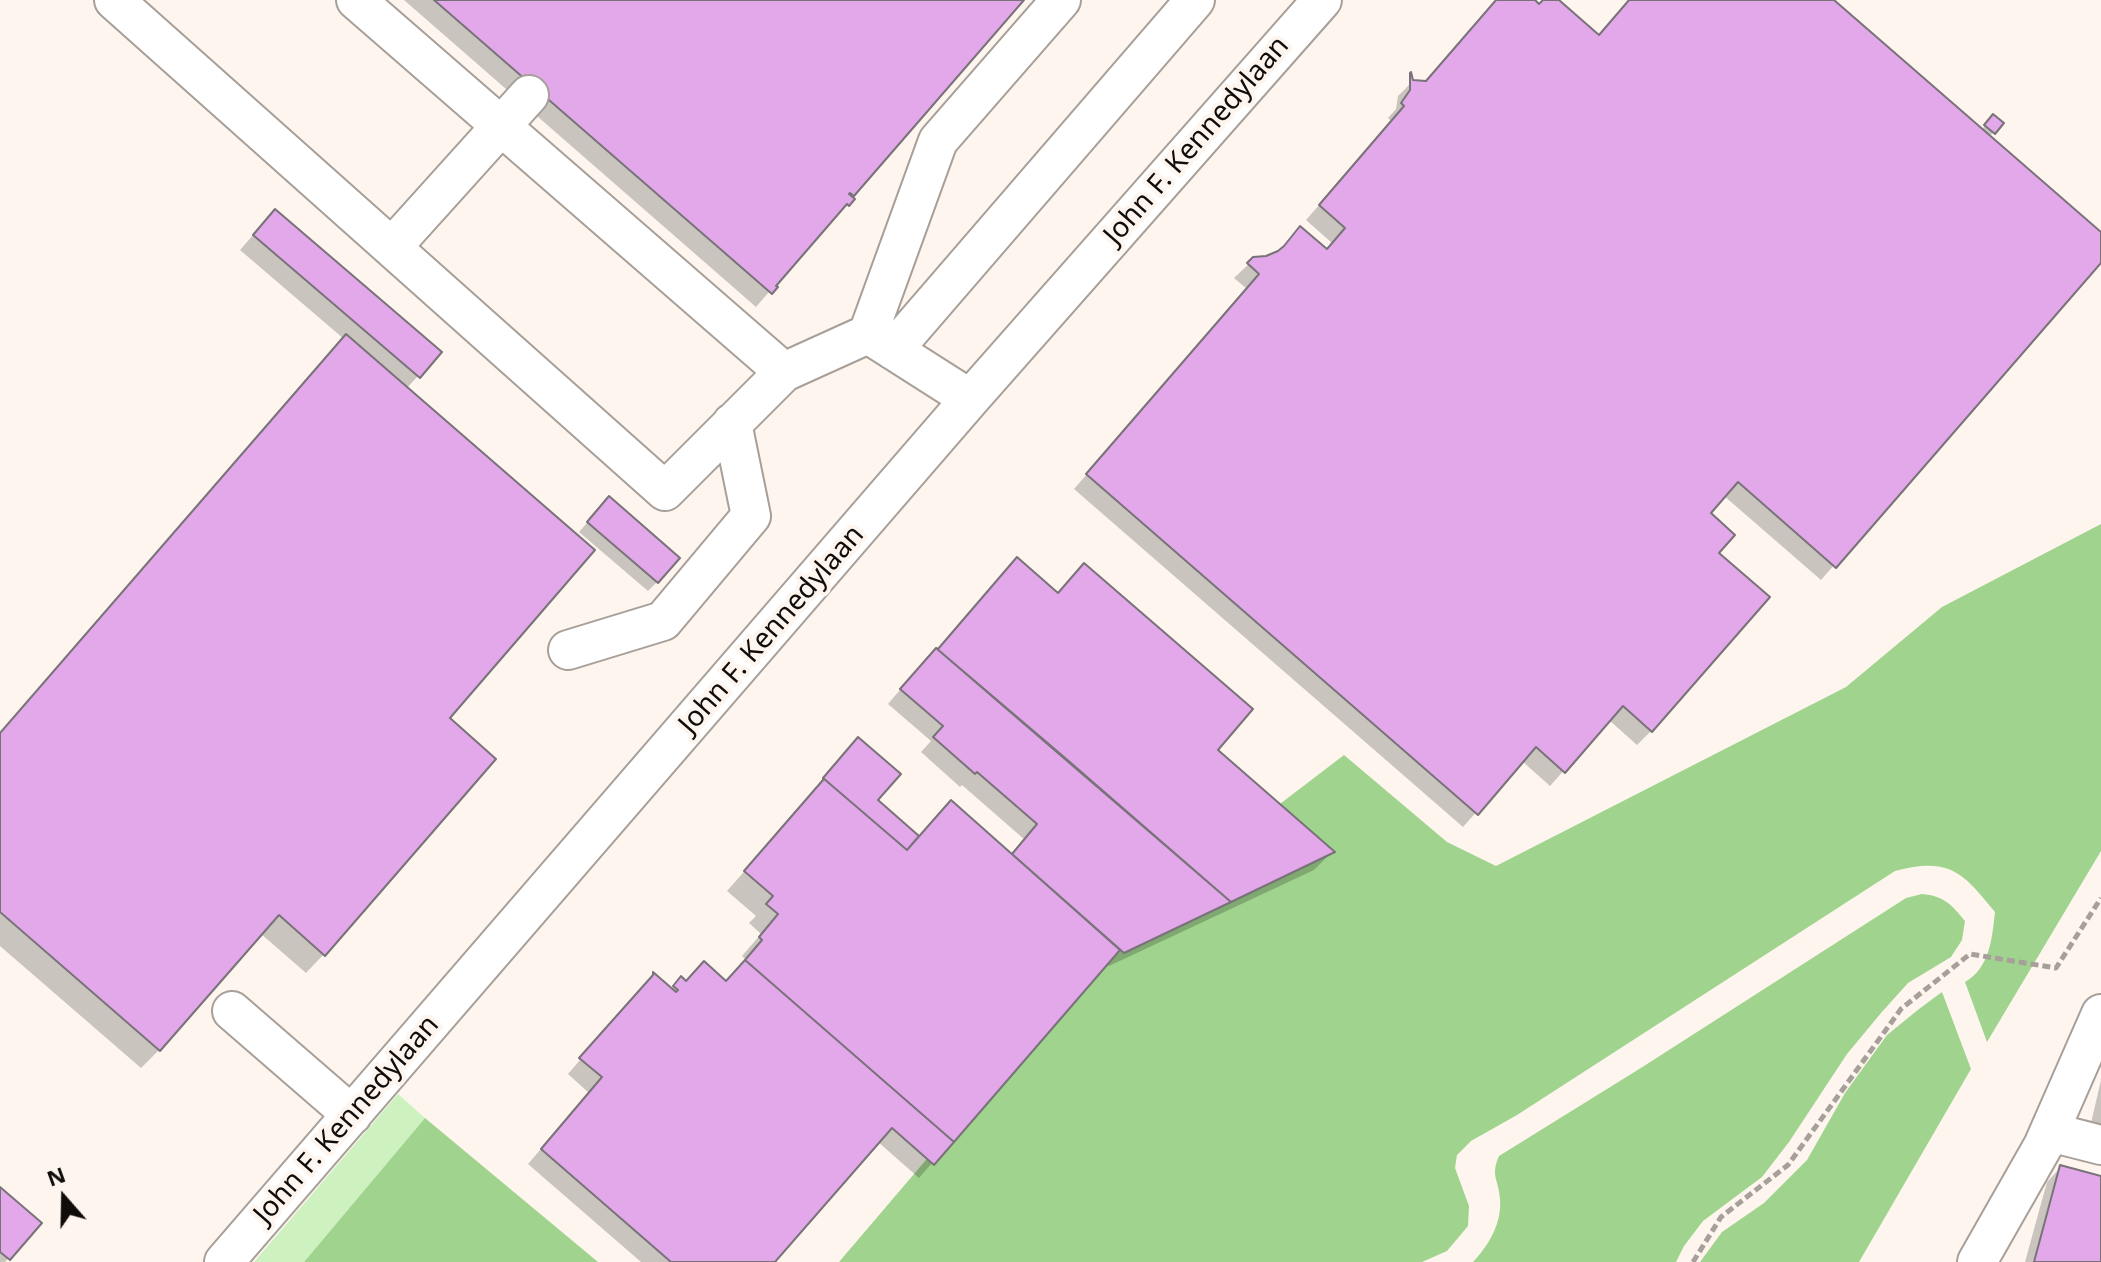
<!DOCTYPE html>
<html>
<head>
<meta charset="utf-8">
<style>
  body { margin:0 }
  #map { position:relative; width:2101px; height:1262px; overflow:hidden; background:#fdf5ee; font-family:"Noto Sans",sans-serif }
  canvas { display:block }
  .north { position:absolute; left:24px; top:1158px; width:80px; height:80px; -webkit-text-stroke:6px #fdf5ee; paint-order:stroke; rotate:340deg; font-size:22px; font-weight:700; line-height:32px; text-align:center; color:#0f0c0a }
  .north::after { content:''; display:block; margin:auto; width:28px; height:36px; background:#0f0c0a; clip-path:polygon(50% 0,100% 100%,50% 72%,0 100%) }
</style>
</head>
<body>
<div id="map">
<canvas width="2101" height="1262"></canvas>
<div class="north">N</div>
</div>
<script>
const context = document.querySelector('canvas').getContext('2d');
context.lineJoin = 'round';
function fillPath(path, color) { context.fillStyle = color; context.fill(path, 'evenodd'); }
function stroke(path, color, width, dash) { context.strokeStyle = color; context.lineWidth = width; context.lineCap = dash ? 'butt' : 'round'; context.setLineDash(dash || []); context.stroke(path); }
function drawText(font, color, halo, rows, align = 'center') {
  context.font = font + ' "Noto Sans",sans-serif'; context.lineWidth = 8; context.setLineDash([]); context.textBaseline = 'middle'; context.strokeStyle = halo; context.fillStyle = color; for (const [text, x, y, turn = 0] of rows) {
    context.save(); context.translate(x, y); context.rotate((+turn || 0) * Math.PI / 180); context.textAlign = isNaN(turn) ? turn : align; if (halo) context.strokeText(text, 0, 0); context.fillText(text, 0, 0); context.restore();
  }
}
fillPath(new Path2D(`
  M398,1094l27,24 -121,144h-50z`), '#cdf2bf');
fillPath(new Path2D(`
  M2101,524v327l-114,191 -22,-60c25,-14 27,-44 30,-70 -33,-40 -45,-55 -100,-41l-378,244 -46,26 -14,14 -2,13 14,38 -1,20 -21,25 -25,11h-583l98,-115 267,-285 140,-107 103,87 49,24 350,-179 96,-80z
  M1922,894c22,2 29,10 43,27l-3,19 -11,17 -43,26 -27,30 -34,41 -58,88 -27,35 -59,44 -19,25 -8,16h-203c16,-17 29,-39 27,-63 -1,-19 -10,-23 -1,-43l145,-90 262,-168z
  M1942,992l29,77 -112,193h-159l22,-30 42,-29 43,-43 38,-67 42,-58 32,-26z
  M425,1118l173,144h-294z`), '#a0d48e');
fillPath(new Path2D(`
  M404,0h617l-265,307z
  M1497,0h35l7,6 6,-6h10l43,37 32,-37h201l150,130 13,-13 7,7 -12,13 112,98v25l-280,320 -98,-85 -15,18 9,41 -66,177 -14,14 -28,-25 -59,66 -28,-25 -59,66 -389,-338 173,-200 -13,-11 20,-19 72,-8 6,-8 -26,-23 86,-98 -4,-4 8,-9 2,-13 14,-14 13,1z
  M261,226l178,127 -33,36 41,330 -123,235 -18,19 -46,-40 -101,117 -18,18 -141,-122v-213l328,-378 16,-16 -104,-89z
  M600,508l57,74 -9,9 -69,-59z
  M922,664l293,87 117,101 -18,18 -205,96 -3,-2 -187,214 -42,-37 -105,121h-131l-113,-98 61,-71 -21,-19 73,-84h29l11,-11 4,4 41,-1 20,-22 -4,-4 19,-22 -12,-11 7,-7 -29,-25 89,-101 -1,-2 34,-39 27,51 42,38 33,-35 60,53 14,-16 -63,-55 -2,2 -39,-35 10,-11 -43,-37z
  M2101,1080v60l-13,-4z
  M2061,1167l40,11v84h-76l22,-80z
  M0,1189l39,34 -34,39h-5z`), '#0003');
const building = new Path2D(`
  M434,0h590l-170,196 -4,-3 -1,1 6,5 -6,7 -2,-2 -71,82 2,1 -6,7z
  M1496,0h39l4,4 4,-4h16l40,35 30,-35h205l267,232v31l-265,305 -98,-86 -27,31 24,22 -16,18 51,44 -118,135 -29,-26 -58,67 -29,-26 -58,68 -392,-341 173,-200 -12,-11 6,-6 13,-1 12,-5 6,-5 16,-20 27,23 18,-21 -26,-23 85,-99 -3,-3 9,-13v-17l1,-1 2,8 13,1z
  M1993,114l11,9 -9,11 -11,-9z
  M275,209l167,143 -22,26 -167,-143z
  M346,334l249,216 -145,168 46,41 -171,197 -46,-41 -119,136 -160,-139v-179z
  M609,496l71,62 -22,25 -71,-61z
  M1017,557l41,36 26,-30 169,146 -35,41 117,102 -104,50 -295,-254 2,1z
  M936,648l128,109 167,145 -107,51 -112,-99 25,-30 -60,-52 -2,2 -42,-37 10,-11 -43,-37z
  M858,737l43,37 -23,26 41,36 -12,14 -84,-72z
  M823,778l84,72 44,-50 169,150 -166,192 -209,-182 17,-20 -3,-3 19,-23 -12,-10 7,-8 -29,-25 79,-91z
  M745,960l209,182 -20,23 -42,-37 -117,134h-104l-130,-113 61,-72 -23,-19 74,-83v-3l23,20 2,-2 -5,-4 8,-10 5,5 18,-20 22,20z
  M2060,1165l41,11v86h-67z
  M0,1187l42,36 -32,37 -10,-8z`);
fillPath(building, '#e3a8e9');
stroke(building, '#787279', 2);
const minor = new Path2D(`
  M114,0l551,491 119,-119
  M356,0l428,372 84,-38 102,65
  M392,247l137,-152
  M868,334l70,-193 123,-141
  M893,350l302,-350
  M568,650l95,-29 88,-105 -19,-93
  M232,1011l120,104
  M2050,1132l51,13
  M224,1262l746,-863 352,-399
  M1977,1262l66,-116 58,-132`);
stroke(minor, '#a79f98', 42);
stroke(new Path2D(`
  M1693,1262l28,-45 67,-52 113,-156 69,-55 86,14 45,-70`), '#a69f9a', 5, [8, 4]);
stroke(minor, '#fff', 38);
drawText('28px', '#0f0c0a', '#fdf5ee', [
  ["John F. Kennedylaan",1197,141,-49],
  ["John F. Kennedylaan",772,630,-49],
  ["John F. Kennedylaan",347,1120,-49]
]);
</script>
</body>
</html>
